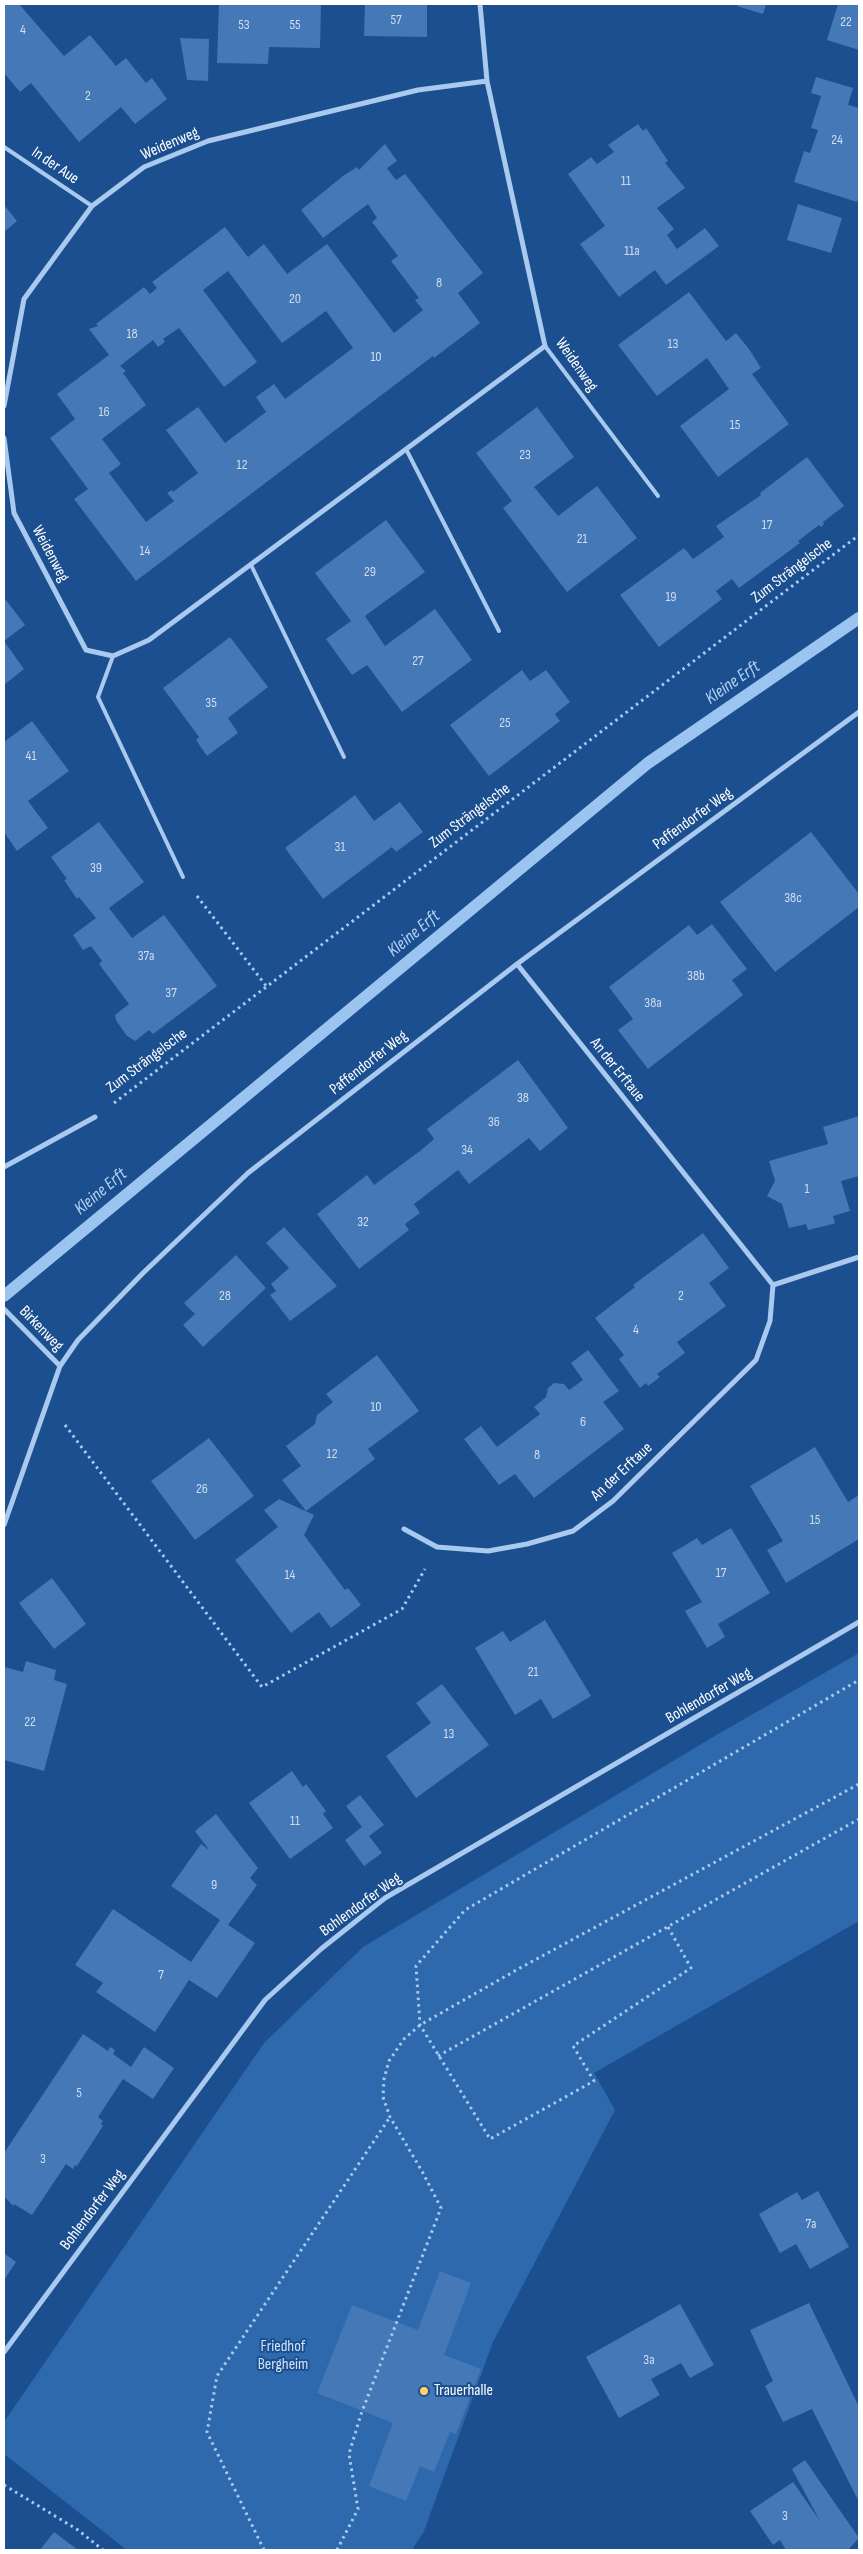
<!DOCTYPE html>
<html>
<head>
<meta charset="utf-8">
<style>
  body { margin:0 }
  #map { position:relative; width:863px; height:2554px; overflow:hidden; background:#1b4f8f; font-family:"Sofia Sans Condensed",sans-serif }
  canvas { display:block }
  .frame { position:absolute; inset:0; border:5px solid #fff; pointer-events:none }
</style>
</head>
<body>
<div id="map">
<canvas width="863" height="2554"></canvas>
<div class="frame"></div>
</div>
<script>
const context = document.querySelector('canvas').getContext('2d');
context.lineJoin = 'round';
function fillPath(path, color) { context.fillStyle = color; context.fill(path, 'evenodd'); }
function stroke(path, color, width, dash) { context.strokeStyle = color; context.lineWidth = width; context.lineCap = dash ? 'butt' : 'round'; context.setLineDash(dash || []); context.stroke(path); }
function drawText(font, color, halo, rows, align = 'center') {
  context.font = font + ' "Sofia Sans Condensed",sans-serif'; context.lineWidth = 4; context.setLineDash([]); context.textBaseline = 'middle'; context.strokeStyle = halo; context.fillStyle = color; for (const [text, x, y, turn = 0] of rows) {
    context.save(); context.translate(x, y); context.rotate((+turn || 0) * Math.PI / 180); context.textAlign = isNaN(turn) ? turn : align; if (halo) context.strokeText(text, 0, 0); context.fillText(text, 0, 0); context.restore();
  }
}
fillPath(new Path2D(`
  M859,1653v268l-265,152 21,37 -122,232 -69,189 -12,19h-285l-123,-96v-32l260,-379 99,-96 350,-210z`), '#2e69ad');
stroke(new Path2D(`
  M4,1296l644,-533 211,-145`), '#9cc4f0', 12);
fillPath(new Path2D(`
  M4,4h15l45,52 26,-21 26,31 10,-8 20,25 6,-5 15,21 -32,25 -14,-17 -42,35 -48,-59 -11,9 -16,-19z
  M219,4h102l-1,44 -51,-1 -1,17 -51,-1z
  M365,4h62v33l-63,-1z
  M738,4h28l-3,10 -26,-8z
  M838,4h21v46l-32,-10z
  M180,38l29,1 -1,42 -21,-1z
  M816,77l37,11 -5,17 11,3v87l-2,7 -63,-20 10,-31 6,2 8,-23 -7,-2 10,-32 -10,-3z
  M638,124l5,7 3,-3 22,33 -3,2 20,25 -28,20 17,21 -7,6 10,14 28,-21 14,18 -53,39 -11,-15 -36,27 -39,-53 25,-18 -37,-52 23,-17 6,7 17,-12 -6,-7z
  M385,144l12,17 -10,7 9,12 9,-6 78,99 -25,20 22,30 -46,35 -1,-2 -297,225 -62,-82 14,-10 -38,-51 25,-19 -18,-25 52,-39 -20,-26 9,-3 -2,-2 48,-37 6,7 7,-6 -5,-6 73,-55 23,30 16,-13 23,30 40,-30 67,89 29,-23 -8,-10 4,-2 -28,-37 7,-5 -26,-34 5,-4 -9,-14 -45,34 -22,-28 42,-34 14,-9 2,3zM228,271l54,72 44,-32 27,37 -68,51 -11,-15 -18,13 10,15 -41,31 -27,-36 -32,23 32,43 -25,19 -1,-2 -5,3 7,8 -28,21 -37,-49 12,-9 -19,-25 44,-34 -23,-32 3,-2 -6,-5 33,-26 5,7 7,-5 -2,-3 16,-11 45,59 33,-25 -54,-72z
  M798,204l44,14 -11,35 -44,-13z
  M4,205l13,16 -13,11z
  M689,292l37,49 10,-8 13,16 12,19 -9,6 37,50 -71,53 -38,-51 49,-37 -22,-31 -50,38 -39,-51z
  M537,407l37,50 -40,30 24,29 39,-30 40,52 -70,54 -64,-84 9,-7 -36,-48z
  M807,457l37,49 -21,16 1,2 -3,3 -2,-2 -21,16 2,2 -61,45 -7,-9 -16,12 6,8 -63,48 -39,-52 64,-47 9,11 31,-22 -8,-11 45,-31 -1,-2z
  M386,520l39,52 -60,44 20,30 50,-37 37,51 -70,52 -35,-47 -15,10 -26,-36 25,-18 -36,-48z
  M6,600l19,25 -21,16v-40z
  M230,637l38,50 -40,31 10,15 -31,23 -11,-16 3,-3 -36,-49z
  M4,641l20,28 -20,16z
  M522,670l8,11 16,-11 24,32 -15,12 5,7 -71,55 -39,-51z
  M32,721l37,50 -41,30 20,27 -31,23 -13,-19v-90z
  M355,795l19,26 26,-19 23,30 -27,20 -4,-5 -69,52 -38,-51z
  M99,822l45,60 -35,26 23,30 32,-23 53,71 -64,48 -4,-4 -14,11 -9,-6 -10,-15 -1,-5 14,-11 -30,-40 3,-3 -11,-15 -8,4 -10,-15 23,-17 -17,-21 -2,2 -13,-19 3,-1 -16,-22z
  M811,832l48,62v13l-84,65 -55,-70z
  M712,924l35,45 -15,11 11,15 -95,74 -30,-39 15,-11 -24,-32 80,-62 8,10z
  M518,1060l50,68 -28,23 -11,-13 -60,46 -11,-14 -44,34 6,9 -15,11 4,6 -50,39 -42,-55 50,-39 7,10 46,-34 14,-12 -7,-10z
  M859,1116v60l-18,5 9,30 -17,5 2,7 -2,1 -25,6 -2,-6 -17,4 -7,-24 -15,-8 8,-15 -6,-20 59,-17 -5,-17z
  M284,1227l53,59 -47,35 -20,-26 6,-4 -5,-7 18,-16 -23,-25z
  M703,1233l26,35 -20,15 17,23 -49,36 8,11 -28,21 3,3 -12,9 -2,-3 -6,5 -21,-29 5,-4 -29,-37 40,-31 -2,-2z
  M236,1255l30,33 -63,59 -20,-22 12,-11 -11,-11z
  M588,1350l31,41 -16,11 21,27 -90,69 -19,-24 -16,11 -35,-46 17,-13 16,21 43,-33 -6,-7 12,-10 2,-9 6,-5 10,1 5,6 14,-10 -12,-17z
  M377,1355l42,56 -51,38 7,10 -69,52 -24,-31 19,-14 -15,-20 29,-22 2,-9 16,-13 -7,-8z
  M209,1438l45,58 -59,44 -44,-59z
  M815,1447l33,55 11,-7v44l-73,44 -19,-33 16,-9 -33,-55z
  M279,1499l35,16 -10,20 41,55 3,-2 13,17 -30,23 -12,-16 -28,21 -56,-73 43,-33 -14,-17z
  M731,1528l39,65 -52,31 7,13 -18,11 -22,-37 17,-9 -30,-49 25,-15 5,7z
  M52,1578l34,46 -32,25 -35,-46z
  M545,1620l46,76 -38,23 -12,-20 -26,16 -40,-67 28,-17 7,11z
  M26,1661l30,9 -2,10 13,4 -23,87 -40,-11v-93l19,5z
  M442,1684l47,61 -73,53 -30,-42 45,-33 -15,-20z
  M292,1771l11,16 3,-3 20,27 -3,3 10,14 -43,31 -41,-56z
  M360,1795l24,30 -15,11 13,17 -18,13 -19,-26 17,-13 -16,-21z
  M216,1814l42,54 -8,10 7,7 -29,40 27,18 -38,55 -28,-18 -34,52 -59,-40 7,-9 -28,-18 38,-56 78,53 29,-42 -49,-34 30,-42 8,6 -14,-19z
  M83,2034l25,17 2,-4 5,3 -2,4 18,13 13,-20 30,21 -21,31 -30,-20 -25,38 5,4 -2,3 2,2 -26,40 -2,-1 -2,4 -7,-5 -34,51 -18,-11 -1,2 -9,-10v-43z
  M818,2191l31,56 -39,22 -14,-25 -16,9 -21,-39 38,-22 5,8z
  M4,2253l12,9 -12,18z
  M440,2271l31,12 -27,72 37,14 -25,65 -6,-2 -16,40 -14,-6 -14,35 -37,-15 24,-63 -76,-30 35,-88 66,25z
  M809,2303l50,104v95l-47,-93 -29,13 -18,-36 8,-5 -23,-51z
  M680,2304l34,61 -24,13 -9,-15 -30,16 9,16 -41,23 -33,-61z
  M805,2460l54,78 -11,12h-62l-6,-10 -7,5 -23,-34 43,-29 27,39 -28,-52z
  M54,2532l24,18h-38z`), '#4478b7');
stroke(new Path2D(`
  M197,896l70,91
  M114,1103l745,-568
  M65,1425l197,262 140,-78 23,-40
  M668,1927l23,41 -118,78 21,35 -104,58 -70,-114 -4,-59 49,-56 394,-230
  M438,2056l421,-237
  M4,2485l74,45 25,20
  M264,2550l-57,-118 10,-56 173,-259
  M337,2550l21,-41 -9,-55 12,-40 80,-206 -18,-35 -33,-56 -7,-20 1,-18 5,-18 15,-22 16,-14 100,-57 339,-184`), '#a9c9ee', 3, [2.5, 4]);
stroke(new Path2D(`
  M4,147l88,59
  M545,346l113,150
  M406,449l93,182
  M251,565l93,192
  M113,656l-15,41 85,180`), '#a9c9ee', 4);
stroke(new Path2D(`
  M4,406l20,-107 68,-93 52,-39 64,-26 210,-51 69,-9
  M4,438l10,75 72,137 27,6 36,-16 396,-294 -58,-265 -7,-77
  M517,964l256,321 86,-28
  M4,1167l91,-50
  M4,1309l56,57
  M4,1525l56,-159 18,-26 65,-67 105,-100 269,-209 342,-252
  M404,1529l33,18 51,4 39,-7 46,-13 40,-30 143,-141 14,-39 3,-36
  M4,2352l261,-352 56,-51 64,-51 474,-276`), '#a9c9ee', 5);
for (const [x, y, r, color] of [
  [424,2391,5,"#ffd166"]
]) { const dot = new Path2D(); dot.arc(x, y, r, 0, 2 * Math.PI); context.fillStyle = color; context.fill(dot); stroke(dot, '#1b4f8f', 2); }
drawText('14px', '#d0dded', null, [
  ["57",396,20],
  ["22",846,22],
  ["53",244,25],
  ["55",295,25],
  ["4",23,30],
  ["2",88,96],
  ["24",837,140],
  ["11",626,181],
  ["11a",632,251],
  ["8",439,283],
  ["20",295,299],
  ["18",132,334],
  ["13",673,344],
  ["10",376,357],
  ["16",104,412],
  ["15",735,425],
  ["23",525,455],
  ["12",242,465],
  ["17",767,525],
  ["21",582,539],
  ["14",145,551],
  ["29",370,572],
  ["19",671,597],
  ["27",418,661],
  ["35",211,703],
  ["25",505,723],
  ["41",31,756],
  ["31",340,847],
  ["39",96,868],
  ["38c",793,898],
  ["37a",146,956],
  ["38b",696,976],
  ["37",171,993],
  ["38a",653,1003],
  ["38",523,1098],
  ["36",494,1122],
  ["34",467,1150],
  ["1",807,1189],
  ["32",363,1222],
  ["28",225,1296],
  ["2",681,1296],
  ["4",636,1330],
  ["10",376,1407],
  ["6",583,1422],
  ["12",332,1454],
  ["8",537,1455],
  ["26",202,1489],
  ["15",815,1520],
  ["17",721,1573],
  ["14",290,1575],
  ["21",533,1672],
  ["22",30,1722],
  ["13",449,1734],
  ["11",295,1821],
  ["9",214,1885],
  ["7",161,1975],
  ["5",79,2093],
  ["3",43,2159],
  ["7a",811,2224],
  ["3a",649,2360],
  ["3",785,2516]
]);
drawText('16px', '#fff', '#1b4f8f', [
  ["Weidenweg",170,144,-23],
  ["In der Aue",55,166,34],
  ["Weidenweg",576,365,55],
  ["Weidenweg",50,554,62],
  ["Zum Strängelsche",792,571,-37],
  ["Zum Strängelsche",470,816,-37],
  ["Paffendorfer Weg",693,819,-36],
  ["Zum Strängelsche",147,1061,-37],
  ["Paffendorfer Weg",369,1063,-38],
  ["An der Erftaue",617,1070,51],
  ["Birkenweg",41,1329,46],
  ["An der Erftaue",622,1472,-43],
  ["Bohlendorfer Weg",709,1696,-30],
  ["Bohlendorfer Weg",361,1905,-36],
  ["Bohlendorfer Weg",93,2210,-53]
]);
drawText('16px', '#cfe3fa', '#1b4f8f', [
  ["Friedhof",283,2347],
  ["Bergheim",283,2365]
]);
drawText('16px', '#fff', '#1b4f8f', [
  ["Trauerhalle",434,2391]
], 'left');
drawText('italic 18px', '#b5d3f5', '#1b4f8f', [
  ["Kleine Erft",733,683,-35],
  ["Kleine Erft",414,934,-40],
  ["Kleine Erft",101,1192,-40]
]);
</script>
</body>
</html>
